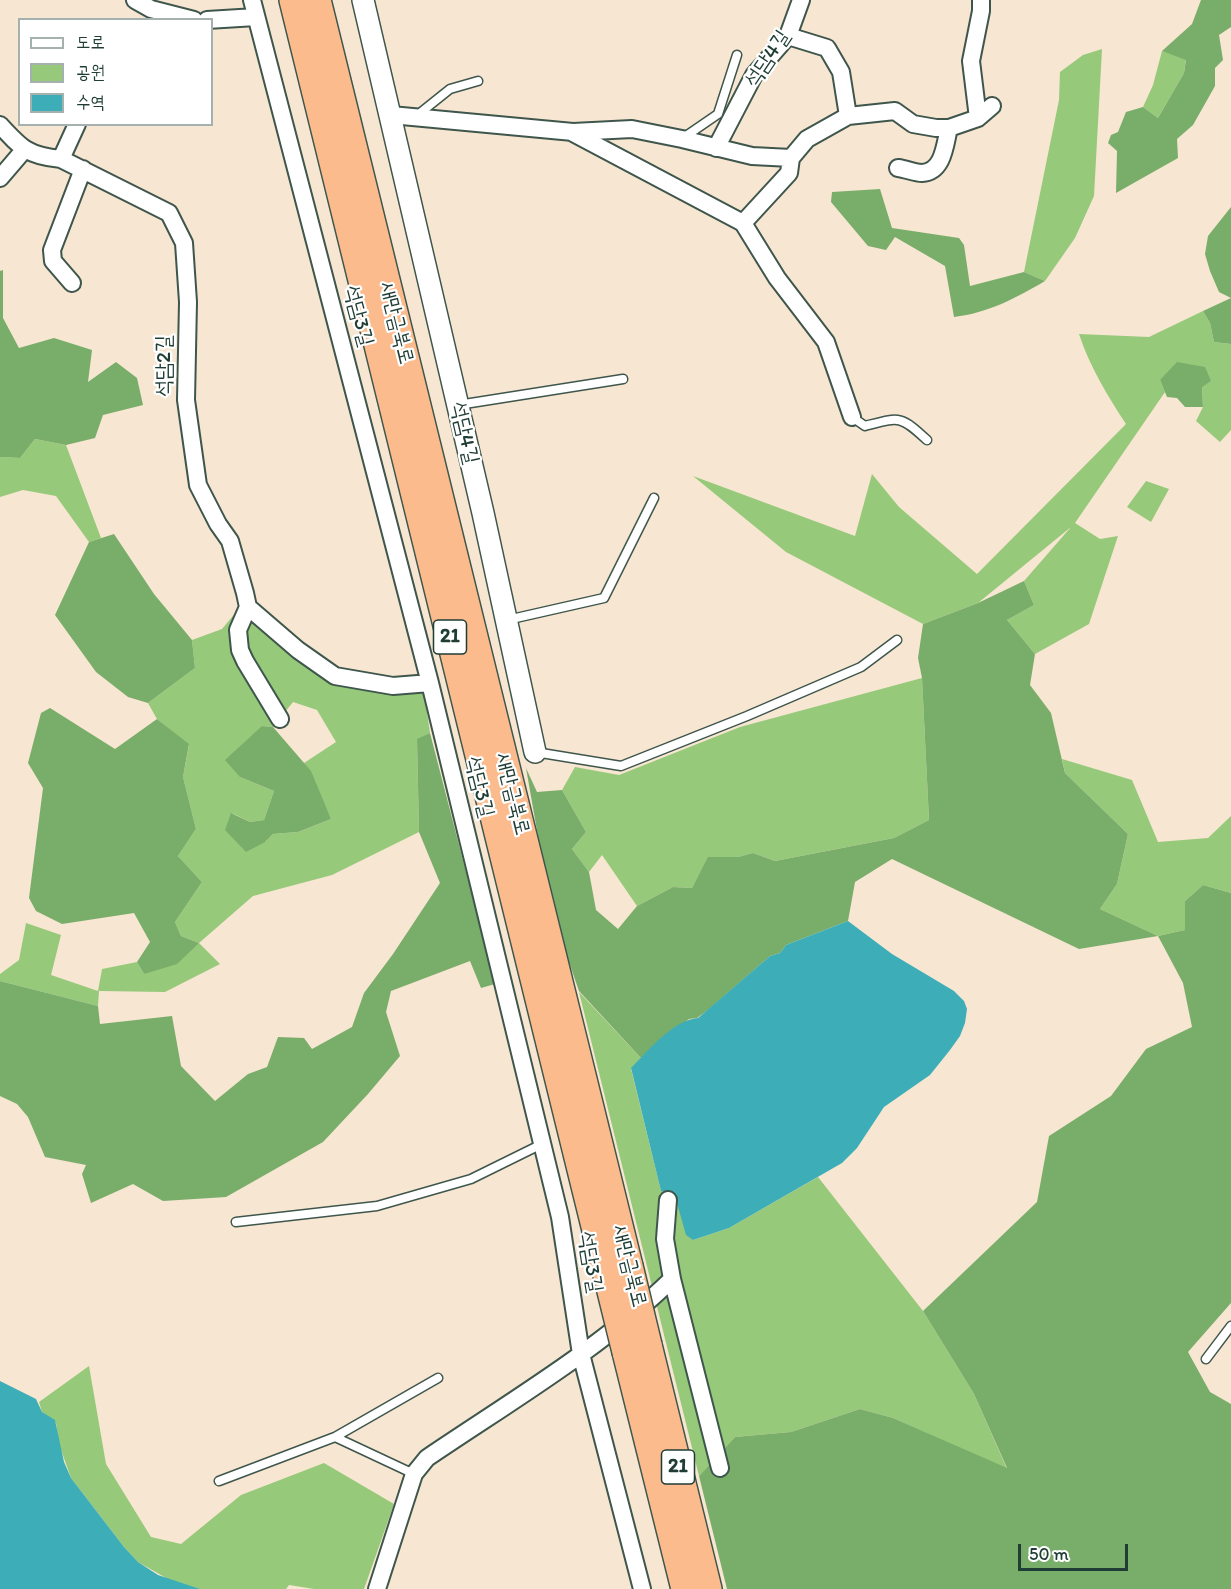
<!DOCTYPE html>
<html>
<head>
<meta charset="utf-8">
<style>
	body { margin:0 }
	#map { position:relative; width:1231px; height:1589px; overflow:hidden; background:#f7e6d1; font-family:Itim,"Poor Story",sans-serif }
	canvas { display:block }
	.legend { position:absolute; left:18px; top:18px; width:195px; height:108px; box-sizing:border-box; background:#fff; border:2px solid #a5b1ae; margin:0; padding:8px 10px; list-style:none; font-size:18px; color:#1f3d34 }
	.legend li { display:flex; align-items:center; gap:12px; height:30px }
	.legend b { width:30px; border:2px solid #a5b1ae }
	.scale { position:absolute; left:1018px; top:1544px; width:110px; height:27px; box-sizing:border-box; border:3px solid #1f3d34; border-top:0; padding-left:8px; font-size:18px; line-height:21px; white-space:nowrap; color:#1f3d34; -webkit-text-stroke:4px #fff; paint-order:stroke }
</style>
</head>
<body>
<div id="map">
<canvas width="1231" height="1589"></canvas>
<ul class="legend">
<li><b style="height:8px;background:#fff"></b>도로</li>
<li><b style="height:16px;background:#97c97a"></b>공원</li>
<li><b style="height:16px;background:#3daeb7"></b>수역</li>
</ul>
<div class="scale">50 m</div>
</div>
<script>
const ctx = document.querySelector('canvas').getContext('2d');
ctx.lineJoin = 'round';
function fillPath(path, color) {
  ctx.fillStyle = color;
  ctx.fill(path, 'evenodd');
}
function trace(path, color, width, dash) {
  ctx.strokeStyle = color;
  ctx.lineWidth = width;
  ctx.lineCap = dash ? 'butt' : 'round';
  ctx.setLineDash(dash || []);
  ctx.stroke(path);
}
function label(font, color, halo, rows, align = 'center') {
  ctx.font = font + ' Itim,"Poor Story",sans-serif';
  ctx.lineWidth = 4.5;
  ctx.setLineDash([]);
  ctx.textBaseline = 'middle';
  ctx.strokeStyle = halo;
  ctx.fillStyle = color;
  for (const [text, x, y, turn = 0] of rows) {
    ctx.save();
    ctx.translate(x, y);
    ctx.rotate((+turn || 0) * Math.PI / 180);
    ctx.textAlign = isNaN(turn) ? turn : align;
    if (halo) ctx.strokeText(text, 0, 0);
    ctx.fillText(text, 0, 0);
    ctx.restore();
  }
}
fillPath(new Path2D(`
	M1102 49 1094 196 1075 238 1045 281 1024 272 1059 100 1060 72 1083 55Z
	M1162 51 1186 59 1184 73 1158 118 1143 107 1153 85Z
	M1203 311 1210 323 1214 342 1231 344V430L1220 442 1196 421 1203 407 1202 386 1211 381 1160 380 1165 392 1075 523 1100 539 1118 536 1089 624 1035 654 1007 620 1034 605 1024 581 1071 527 978 603 923 624 786 552 693 476 855 536 872 474 899 507 977 574 1126 424C1107 395 1090 367 1079 334L1149 337Z
	M35 439 66 445 101 538 89 542 56 496 23 490 0 497V457L20 458Z
	M1146 481 1169 489 1151 522 1127 507Z
	M242 605C261 636 313 679 350 687 373 692 401 691 424 692L430 733 417 740 419 832 332 875 253 896 199 943 220 964 165 992 99 991 98 1006 0 981V974L19 960 26 923 61 935 51 975 98 991 102 969 137 962 144 974 199 943 181 936 175 922 202 882 178 856 196 829 183 777 189 745 157 719 148 703 195 668 192 640 222 629ZM293 702 317 710 336 742 304 763 331 819 298 832 273 834 265 842 232 813 250 822 264 820 274 791 240 777 262 726 273 727Z
	M922 678 929 820 894 838 775 861 753 853 738 857H709L692 888 673 887 637 906 602 855 589 872 572 849 586 832 562 790 575 767 619 775 740 727Z
	M1062 759 1132 780 1158 842 1208 838 1231 816V893L1203 885 1185 901V930L1158 936 1100 909 1117 884 1128 834 1065 773Z
	M579 992 641 1058 631 1069 661 1191 675 1196 693 1240 729 1228 818 1177 923 1311 974 1394 1007 1469 893 1418 860 1409 791 1432 735 1437 699 1476Z
	M89 1366 106 1464 151 1537 181 1544 241 1495 324 1463 394 1504 364 1589H314L289 1585 286 1589H199L168 1579 138 1562 124 1547 71 1478 59 1444 56 1423 42 1412 39 1402Z`), '#97c97a');
fillPath(new Path2D(`
	M1201 0H1231V27L1219 35 1223 60 1215 68V86L1193 125 1177 139 1178 158 1116 193 1117 151 1108 143 1111 135 1118 132 1126 112 1143 107 1158 118 1184 73 1186 60 1162 51 1192 24Z
	M880 189 892 228 959 238 964 245 970 286 1024 272 1045 281C1016 298 988 313 954 317L945 266 895 237 886 250 868 246 831 202 832 192Z
	M1231 207V298L1219 292 1210 271 1205 254 1208 236Z
	M3 270V318L19 348 54 338 92 350 88 382 116 362 137 378 143 405 103 415 95 438 66 445 35 439 20 458 0 457V271Z
	M1231 298V344L1214 342 1210 323 1203 311Z
	M1177 362 1205 367 1211 381 1202 387 1203 407H1185L1177 398 1167 397 1160 380Z
	M114 534 154 594 192 640 195 668 148 703 128 697 96 672 55 615 89 542Z
	M1024 581 1034 605 1007 620 1035 654 1030 685 1051 713 1065 773 1128 834 1117 884 1100 909 1158 936 1185 930V901L1203 885 1231 893V1303L1188 1352 1210 1392 1231 1404V1589H727L699 1476 735 1437 791 1432 860 1409 893 1418 1007 1468 974 1394 923 1311 1037 1202 1049 1136 1111 1096 1146 1049 1192 1027 1183 983 1158 936 1079 949 892 859 855 882 848 921 786 945 780 953 770 956 709 1009 697 1018 689 1019 641 1058 579 991 551 910 526 768 537 792 562 790 586 832 572 849 589 872 596 910 618 929 637 906 673 887 692 888 708 857H738L753 853 775 861 894 838 929 820 922 678 918 658 923 624 978 603Z
	M50 708 115 749 157 719 189 744 183 777 196 829 178 856 202 882 175 922 181 936 199 943 177 964 144 974 137 962 150 942 134 913 62 924 36 911 29 898 43 788 28 763 41 713Z
	M262 726 273 727 311 771 331 819 298 832 273 834 265 842 246 852 225 830 231 813 250 822 264 820 274 791 240 777 225 760Z
	M430 733 495 984 481 988 470 961 391 991 386 1012 400 1056 368 1094 323 1142 226 1197 163 1201 133 1184 91 1203 82 1174 86 1165 45 1157 28 1117 17 1104 0 1096V981L98 1006 100 1024 172 1016 181 1066 215 1101 248 1074 267 1067 278 1037 304 1038 312 1049 352 1027 364 993 393 954 440 883 419 832 417 739Z`), '#79ad6a');
fillPath(new Path2D(`
	M848 921 892 954 954 991 964 1001 967 1009 965 1023 960 1036 950 1050 930 1075 884 1107 857 1148 842 1163 729 1228 693 1240 686 1235 675 1196 661 1191 631 1068C648 1051 673 1020 698 1018L770 956 780 953 786 945Z
	M0 1381 36 1399 42 1412 55 1420 64 1462 71 1478 124 1547 138 1562 158 1575 200 1589H0Z`), '#3daeb7');
const service = new Path2D(`
	M415 117 450 89 478 81
	M683 138 718 114 737 55
	M458 405 623 379
	M852 417 865 426C900 417 900 415 927 440
	M507 620 604 598 654 498
	M535 752 621 766 747 716 861 667 897 640
	M236 1222 377 1206 471 1179 542 1144
	M1206 1359 1231 1326
	M335 1437 438 1378
	M219 1481 335 1437 414 1474`);
const minor = new Path2D(`
	M135 0 151 9 194 20
	M252 0 430 683 560 1217 581 1354 642 1589
	M207 20 256 17
	M788 36 827 48 841 72 848 116
	M391 115 573 132 632 129 682 139 752 156 791 158 807 139 848 116 895 111 913 124 936 128H949L978 118 992 106
	M978 118 971 61 981 11V0
	M0 125C21 148 28 156 61 159L169 213 184 243 188 302 186 400 198 485 218 524 230 541 245 593 248 607 238 630 240 650 245 661 280 719
	M573 133 743 223
	M716 148 754 75 788 36 801 0
	M791 158 789 173 743 223 777 278 826 342 852 417
	M61 159 77 124
	M898 168C906 169 915 173 922 173 944 172 945 143 949 128
	M0 178 24 150
	M72 283 53 261 52 250 83 169
	M248 607 298 650 335 676 393 686 430 683
	M668 1200 665 1239 672 1279
	M377 1589 414 1474 427 1458C511 1401 600 1349 672 1279L720 1468`);
const tertiary = new Path2D(`
	M363 0 483 513 535 752`);
const trunk = new Path2D(`
	M293 0 607 1275
	M317 0 629 1266
	M648 1345 708 1589
	M626 1352 685 1589`);
trace(service, '#3f564c', 11);
trace(minor, '#3f564c', 20);
trace(tertiary, '#3f564c', 24);
trace(trunk, '#3f564c', 30);
trace(service, '#fff', 8);
trace(minor, '#fff', 16);
trace(tertiary, '#fff', 21);
trace(trunk, '#fbbb8d', 27);
const trunkBridge = new Path2D(`
	M629 1266 648 1345
	M607 1275 626 1352`);
trace(trunkBridge, '#3f564c', 30, []);
trace(trunkBridge, '#fbbb8d', 27);
for (const [x, y, w] of [
	[450,637,33],
	[678,1467,33]
]) {
  const box = new Path2D();
  box.roundRect(x - w / 2, y - 17, w, 34, 4.5);
  ctx.fillStyle = '#fff';
  ctx.fill(box);
  trace(box, '#1f3d34', 1.5);
}
label('bold 20px', '#1f3d34', null, [
	["21",450,637],
	["21",678,1467]
]);
label('21px', '#1f3d34', '#fff', [
	["석담4길",768,59,-56],
	["석담3길",358,316,75],
	["새만금북로",396,323,76],
	["석담2길",165,366,-90],
	["석담4길",464,433,77],
	["석담3길",479,787,76],
	["새만금북로",512,794,76],
	["석담3길",590,1262,81],
	["새만금북로",629,1266,76]
]);
</script>
</body>
</html>
